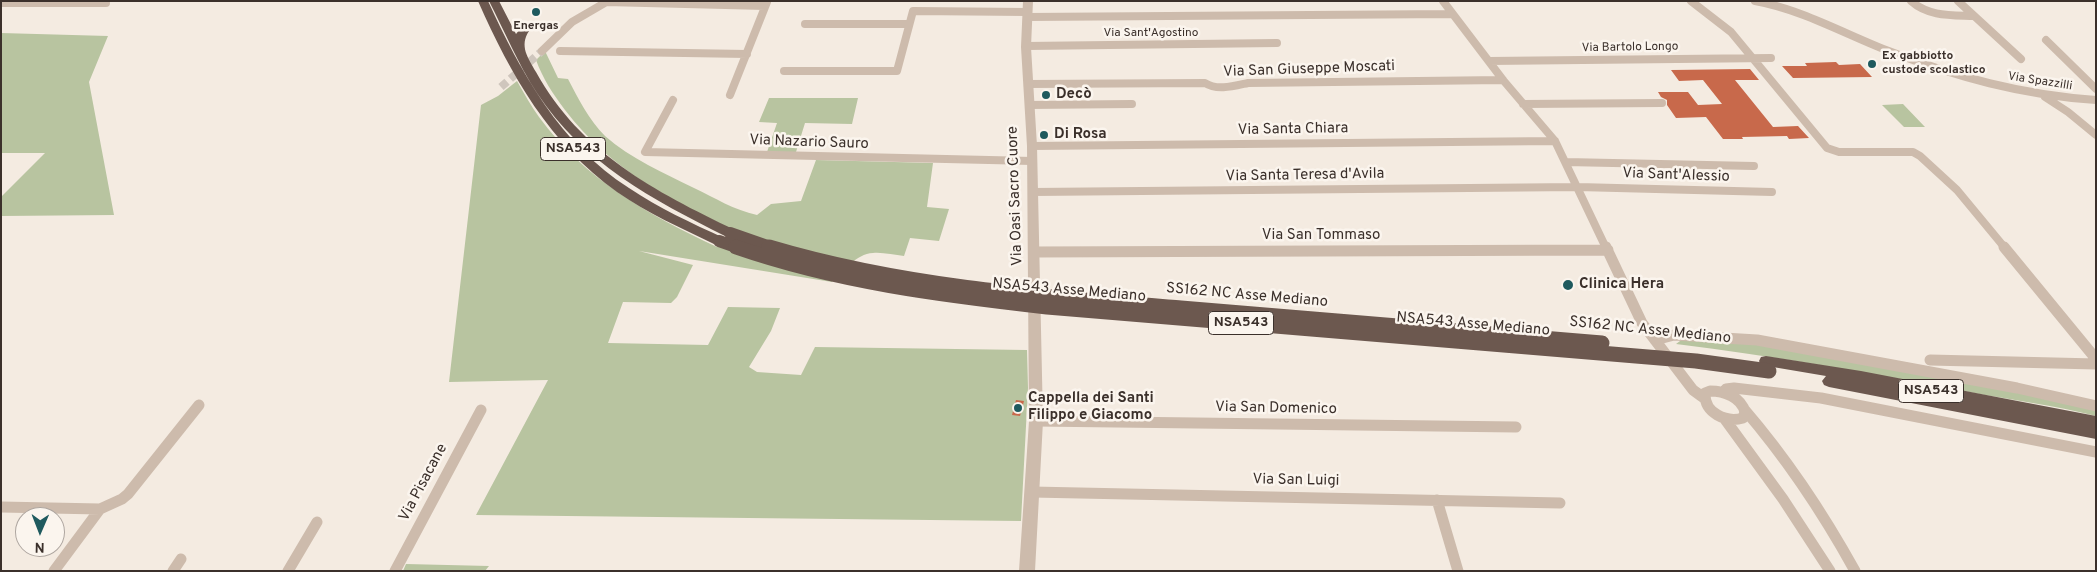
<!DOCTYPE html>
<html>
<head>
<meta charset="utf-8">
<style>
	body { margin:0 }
	#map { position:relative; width:2097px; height:572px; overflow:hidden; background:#f4ebe1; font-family:Overpass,sans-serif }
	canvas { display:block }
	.frame { position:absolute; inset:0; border:2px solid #3b302b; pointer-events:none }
	.north { position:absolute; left:15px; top:507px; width:50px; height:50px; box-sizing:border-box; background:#fbf5ee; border:1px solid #aea6a0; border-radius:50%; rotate:181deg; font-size:14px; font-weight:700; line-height:20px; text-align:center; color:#3b302b }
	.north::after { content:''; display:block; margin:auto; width:18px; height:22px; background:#1f5a5e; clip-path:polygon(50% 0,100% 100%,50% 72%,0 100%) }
</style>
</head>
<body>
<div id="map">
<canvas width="2097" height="572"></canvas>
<div class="frame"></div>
<div class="north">N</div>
</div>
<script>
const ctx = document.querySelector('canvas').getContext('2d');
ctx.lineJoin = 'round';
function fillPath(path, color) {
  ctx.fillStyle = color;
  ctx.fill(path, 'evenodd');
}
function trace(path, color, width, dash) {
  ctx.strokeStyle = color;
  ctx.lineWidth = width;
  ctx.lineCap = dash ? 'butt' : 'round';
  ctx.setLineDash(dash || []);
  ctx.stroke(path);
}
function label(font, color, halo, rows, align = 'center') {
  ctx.font = font + ' Overpass,sans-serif';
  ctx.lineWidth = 5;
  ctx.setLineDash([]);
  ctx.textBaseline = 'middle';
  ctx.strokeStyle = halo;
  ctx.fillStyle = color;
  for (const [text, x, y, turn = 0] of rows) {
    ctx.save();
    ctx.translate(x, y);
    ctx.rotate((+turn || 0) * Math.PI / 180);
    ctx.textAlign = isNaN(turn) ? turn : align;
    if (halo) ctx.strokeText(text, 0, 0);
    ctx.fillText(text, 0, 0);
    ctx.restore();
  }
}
fillPath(new Path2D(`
	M1 33 108 36 89 82 114 215 1 216V197L45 153H1Z
	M545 51 558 78 568 79C578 98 589 120 605 136 631 159 664 173 694 188 715 198 734 210 757 215L771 204 801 201 816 160 933 163 927 207 949 209 939 241 910 238 904 256C894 255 882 252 873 253 856 254 843 271 832 282L639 251 693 265 677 297 671 303 623 302 608 343 708 345 728 307 780 308 771 331 749 367 757 372 801 375 815 347 1027 350 1028 388 1021 521 476 515 548 380 449 382 481 105 498 96 517 81C524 93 531 106 539 117 584 179 649 215 717 247L736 231C669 200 610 169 565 110 553 94 543 79 536 60Z
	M769 98H858L852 124 805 123 796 152H767L777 123 759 122Z
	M1903 104 1925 127H1904L1882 105Z
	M1695 340 1759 344 2096 407V416C2054 405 2011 400 1969 392 1871 373 1774 356 1676 344L1680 341Z
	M406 564 489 566 485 571H403Z`), '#b8c4a0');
fillPath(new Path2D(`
	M1836 62 1839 65 1860 64 1872 77 1793 78 1782 66H1807L1805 63Z
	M1750 69 1759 80H1735L1773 127 1798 126 1809 138 1789 139 1787 136 1742 137 1743 139H1723L1706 117 1676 118 1667 105V100L1661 97 1658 92H1688L1698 105 1722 104 1703 80 1679 81 1671 70Z
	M1016 400 1024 401 1020 416 1012 415Z`), '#c8694b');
trace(new Path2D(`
	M501 87 542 51`), '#cfc6bd', 8, [8, 4.5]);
trace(new Path2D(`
	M1443 1 1503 80 1555 141 1606 248
	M1691 1 1731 32 1827 148 1839 152H1913L1920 156 1957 190 2005 248
	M1755 1C1800 9 1843 33 1886 50 1956 77 2022 95 2096 100
	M1911 1C1929 17 1952 15 1974 16
	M1958 1 2021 59
	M606 2 765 6
	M1 3H106
	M1027 17 1452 14
	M805 24H909
	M2046 40 2096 89
	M1026 46 1277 43
	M542 51 572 22 608 1
	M560 51 747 54
	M1489 61 1771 58
	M784 71H897L913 11 1027 12
	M1028 84 1205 83C1217 91 1234 86 1248 83L1503 80
	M730 95 767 2
	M2045 97 2068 112 2096 135
	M673 100 645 152 1032 161
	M1523 104 1662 103
	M1029 105 1132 104
	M1032 146 1555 141
	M1566 162 1754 166
	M1033 192 1578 187 1772 192`), '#cdbbac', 8);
trace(new Path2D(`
	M1606 247 1642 323 1693 390 1704 398
	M2004 247 2096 359
	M1034 252 1608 250
	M1655 340 1674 335 1757 340 2017 388 2096 406
	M1930 360 2096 364
	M1710 391C1724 391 1741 397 1745 412L1743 418C1726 423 1704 413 1705 393Z
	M1724 392 1726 389 1734 388 1821 398 2096 452
	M1744 409C1787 459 1823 513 1855 571
	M1724 418 1783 499 1830 571
	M1036 421 1516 427
	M1032 492 1560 503
	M1437 500 1458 571
	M1 507 100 509 54 571
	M100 509 122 499 128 494 199 405
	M173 571 181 559
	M288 571 317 522
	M395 571 481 410`), '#cdbbac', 11);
fillPath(new Path2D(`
	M1023 1H1033L1031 47 1037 146 1043 421 1035 571H1019L1029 421 1027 146 1021 47Z`), '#cdbbac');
fillPath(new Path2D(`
	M478 1H488C521 73 560 144 629 188 659 208 691 223 724 238L726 241 724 244H714C681 228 647 213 617 192 550 144 511 76 478 1Z
	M489 1H499L516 34 520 29H528L529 31C519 46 528 58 536 72 581 153 654 191 735 230L737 233 735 236H725C653 200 582 162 537 93 518 64 505 32 489 1Z
	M1766 356 1861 371 2096 416V439L1829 387 1824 385 1822 381 1826 376 1761 365 1759 361 1761 357Z`), '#6c584f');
trace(new Path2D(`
	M730 233 773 248
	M719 241 739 248`), '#6c584f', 12);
trace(new Path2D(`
	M736 247C837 282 941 295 1047 307L1696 361 1769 371
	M769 247C903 287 1042 297 1181 308 1321 320 1462 331 1602 343`), '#6c584f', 15);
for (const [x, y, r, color] of [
	[536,12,5,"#1f5a5e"],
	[1872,64,5,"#1f5a5e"],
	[1046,95,5,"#1f5a5e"],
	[1044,135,5,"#1f5a5e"],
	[1568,285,6,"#1f5a5e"],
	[1018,408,5,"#1f5a5e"]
]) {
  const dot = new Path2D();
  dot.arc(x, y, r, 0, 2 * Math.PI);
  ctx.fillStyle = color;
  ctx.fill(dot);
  trace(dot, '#fbf5ee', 2);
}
label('bold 12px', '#3b302b', '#fbf5ee', [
	["Energas",536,27],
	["Ex gabbiotto",1882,57,"left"],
	["custode scolastico",1882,71,"left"]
]);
label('12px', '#3b302b', '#fbf5ee', [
	["Via Sant'Agostino",1151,34],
	["Via Bartolo Longo",1630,48,-1],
	["Via Spazzilli",2040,82,9]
]);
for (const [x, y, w] of [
	[573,149,65],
	[1241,323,65],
	[1931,391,65]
]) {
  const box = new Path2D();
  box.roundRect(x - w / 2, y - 11.5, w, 23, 4);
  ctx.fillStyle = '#fbf5ee';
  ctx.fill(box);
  trace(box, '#3b302b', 1);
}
label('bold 14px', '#3b302b', null, [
	["NSA543",573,149],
	["NSA543",1241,323],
	["NSA543",1931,391]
]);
label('15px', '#3b302b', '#fbf5ee', [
	["Via San Giuseppe Moscati",1309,70,-2],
	["Via Santa Chiara",1293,130,-1],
	["Via Nazario Sauro",809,143,2],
	["Via Santa Teresa d'Avila",1305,176,-1],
	["Via Sant'Alessio",1676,176,2],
	["Via Oasi Sacro Cuore",1016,196,-92],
	["Via San Tommaso",1321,236],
	["NSA543 Asse Mediano",1069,291,5],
	["SS162 NC Asse Mediano",1247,296,5],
	["NSA543 Asse Mediano",1473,325,5],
	["SS162 NC Asse Mediano",1650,331,6],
	["Via San Domenico",1276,409,1],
	["Via San Luigi",1296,481,1],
	["Via Pisacane",424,483,-62]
]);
label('bold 15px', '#3b302b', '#fbf5ee', [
	["Decò",1056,95],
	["Di Rosa",1054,135],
	["Clinica Hera",1579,285],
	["Cappella dei Santi",1028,399],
	["Filippo e Giacomo",1028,416]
], 'left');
</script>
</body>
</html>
